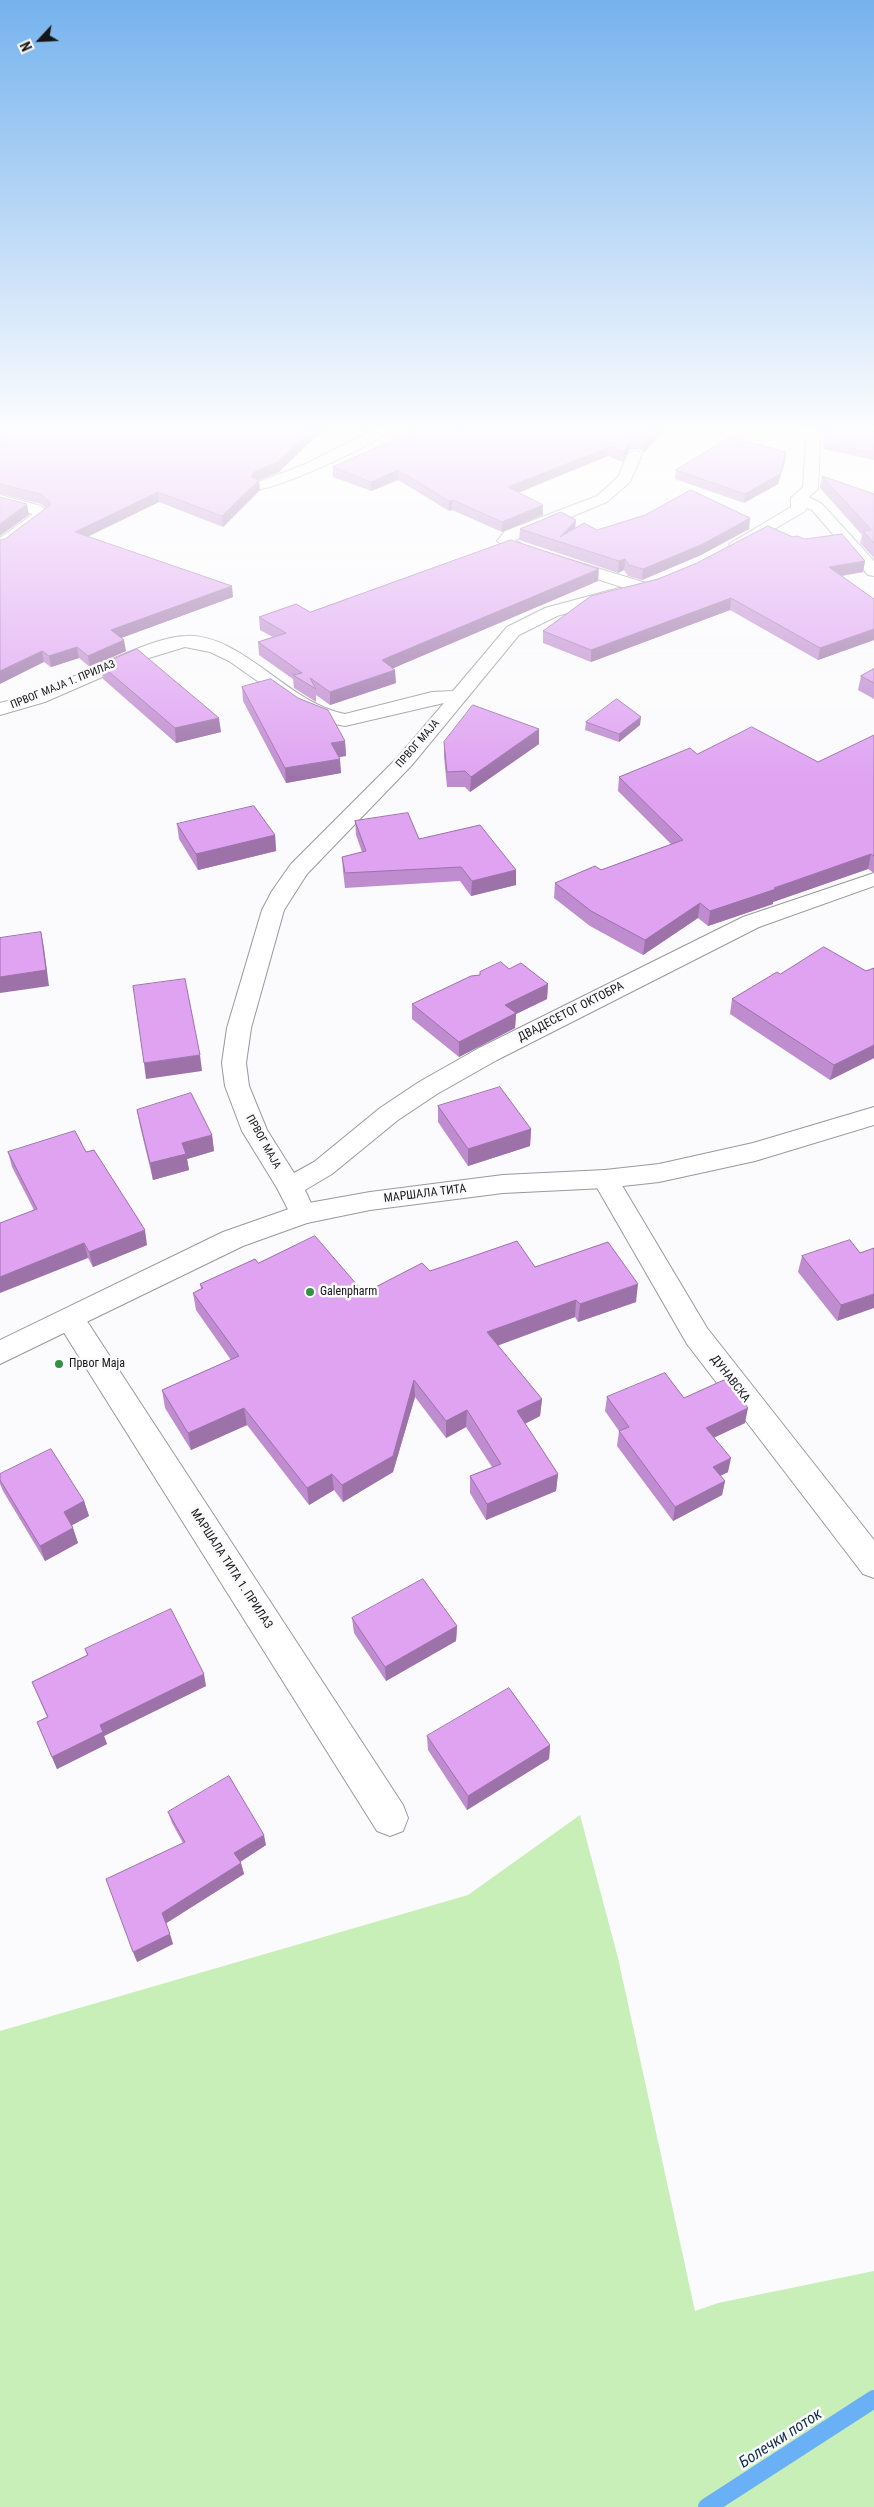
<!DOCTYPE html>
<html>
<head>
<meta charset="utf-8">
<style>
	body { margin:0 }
	#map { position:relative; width:874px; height:2507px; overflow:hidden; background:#fbfbfd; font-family:"Roboto Condensed",sans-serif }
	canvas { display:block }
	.north { position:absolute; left:15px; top:15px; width:50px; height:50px; -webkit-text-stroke:4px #fbfbfd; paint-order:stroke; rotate:245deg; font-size:14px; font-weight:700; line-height:20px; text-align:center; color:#161617 }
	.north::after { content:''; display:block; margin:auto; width:18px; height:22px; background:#161617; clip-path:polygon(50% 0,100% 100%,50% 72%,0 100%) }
</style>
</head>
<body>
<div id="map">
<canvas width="874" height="2507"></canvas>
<div class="north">N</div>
</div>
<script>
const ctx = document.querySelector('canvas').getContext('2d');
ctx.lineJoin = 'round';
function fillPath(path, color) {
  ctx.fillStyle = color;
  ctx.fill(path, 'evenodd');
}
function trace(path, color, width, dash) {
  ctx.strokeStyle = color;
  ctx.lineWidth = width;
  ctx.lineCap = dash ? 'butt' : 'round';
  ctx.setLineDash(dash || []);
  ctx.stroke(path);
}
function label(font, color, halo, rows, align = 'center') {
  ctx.font = font + ' "Roboto Condensed",sans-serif';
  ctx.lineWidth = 5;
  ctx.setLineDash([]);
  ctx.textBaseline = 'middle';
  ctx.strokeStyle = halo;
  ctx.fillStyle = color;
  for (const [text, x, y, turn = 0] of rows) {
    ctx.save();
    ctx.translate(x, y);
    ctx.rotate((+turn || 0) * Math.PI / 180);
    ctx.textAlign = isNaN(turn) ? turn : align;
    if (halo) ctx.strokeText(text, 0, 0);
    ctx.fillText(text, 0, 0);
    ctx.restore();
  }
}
fillPath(new Path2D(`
	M580 1815 618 1958 695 2311 718 2303 874 2271V2507H0V2031L468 1895Z`), '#c7efb7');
trace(new Path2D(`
	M707 2507 874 2399`), '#69b0f6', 18);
const street = new Path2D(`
	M374 429H391C382 442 270 493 256 489L253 486 256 483 308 463Z
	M804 429H818L820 442 818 489 809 497 822 504 874 561V576L868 575 812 510 807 508 804 512 743 547H731L729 544 791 507V498L803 487 806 442Z
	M635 450 642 454 630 482 607 502 515 540 525 546 646 583 648 587 646 591H634L513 552 497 541 505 531 597 496 618 477 628 454Z
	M0 495 41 506 51 514 6 548 0 550V538L33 514 0 505Z
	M619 588 625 589 627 593 625 597 557 616 519 635 412 765 307 874 284 910 251 1028 246 1063 249 1086 267 1130 294 1173 314 1162 380 1108 419 1082 479 1048 743 917 874 873V886L759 927 497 1060 437 1094 398 1120 332 1174 305 1190 316 1214 312 1221 303 1224 294 1221 277 1188 242 1131 225 1086 222 1063 227 1028 262 910 272 891 291 864 398 757 444 703 345 726 325 722 300 711 229 661 210 652 185 647 139 661 45 702 0 715V703C41 693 78 674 117 657 139 648 163 637 186 636 199 635 216 640 227 646 268 666 300 705 345 714L432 692 453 691 507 627 545 608Z
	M605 1170 614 1172 707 1328 874 1540V1578L863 1574 687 1344 592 1179 596 1172Z
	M71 1309 81 1312 403 1805 408 1818 403 1831 390 1836 377 1831 61 1328 57 1320 61 1312Z`);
const secondary = new Path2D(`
	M874 1107V1125L755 1161 659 1182 605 1188 503 1193 370 1210 307 1223 243 1246 0 1364V1340L223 1232 303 1204 370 1192 503 1175 605 1170 659 1164 753 1143Z`);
trace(street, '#99999b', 2);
trace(secondary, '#99999b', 2);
fillPath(street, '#fff');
fillPath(secondary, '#fff');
fillPath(new Path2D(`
	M0 429 279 472 259 480 260 490 223 527 159 502 88 536 233 597 121 638 126 651 90 667 79 658 51 667 44 662 5 539 46 508 41 504 0 494Z
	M458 429H665L644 453 640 449H630L623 462 608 456 518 493 543 515 502 532 452 510 449 511 398 480 371 491 333 477V467Z
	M825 429H874V460L823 449Z
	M786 452 785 461 778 484 744 503 675 479 676 470Z
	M822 476 874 494V558L860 543 862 535 820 488Z
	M750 518 749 529 701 555 642 580 628 576 624 570 618 573 519 540 520 529 575 528 597 530Z
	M793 537 805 539 865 561 863 572 842 576 874 599V640L818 660 730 610 591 662 543 643V631L658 579Z
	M598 581 393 668 396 683 330 705 316 695V702L294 688 293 679 259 655 258 642 273 637 260 630 259 617 310 612Z
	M101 665 221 732 176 743 103 679Z
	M874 669V699L858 690 861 676Z
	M242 687 345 741 346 756 339 757 341 773 286 783 243 701Z
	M586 722 640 725 619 742 585 730Z
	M874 735V873L868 869 773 902V904L708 926 698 918 643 955 590 926 554 898 555 883 601 870 671 844 618 791 619 777 697 754 818 762Z
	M444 742 539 744 470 792 465 787H447L444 757Z
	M355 821 419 839 516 870V885L471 896 460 881 345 888 343 871 342 857 362 852 356 835Z
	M177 824 275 835 276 851 198 870 179 839Z
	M874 968V1058L830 1080 730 1014 732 999 780 974 866 971Z
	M509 969 548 984 547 999 516 1014 515 1028 459 1057 412 1019V1004L480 975Z
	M438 1106 531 1129 530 1146 468 1166 438 1122Z
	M137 1110 212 1135 214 1151 187 1159 189 1170 153 1180 140 1126Z
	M8 1152H86L147 1245 93 1267 88 1258 34 1210 12 1167Z
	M860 1253 837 1321 798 1272 802 1256Z
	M258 1263 364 1293 430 1271 535 1267 636 1302 578 1322 575 1317 497 1345 542 1399 540 1416 525 1424 558 1474 556 1491 486 1520 470 1493V1476L492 1467 466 1427 446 1438 415 1397 393 1472 343 1502 334 1490 309 1505 247 1425 191 1450 165 1408 162 1390 231 1360 196 1310 193 1293 201 1289 200 1284Z
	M607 1397 684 1398 745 1423 714 1437 728 1472 720 1476 725 1481 722 1495 673 1521 617 1446 619 1431 605 1411Z
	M0 1474 84 1501 89 1516 72 1525 78 1543 45 1561 3 1491 0 1484Z
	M352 1618 457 1626 456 1641 386 1681 354 1633Z
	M85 1649 206 1686 104 1736 107 1744 57 1769 37 1722 47 1717 32 1682 87 1655Z
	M427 1736 550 1745 549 1759 467 1810 428 1750Z
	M168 1812 266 1845 240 1862 241 1863 244 1874 166 1923 173 1944 137 1962 183 1843 172 1823Z`), '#c08cd0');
fillPath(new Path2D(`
	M313 429H324L279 472 255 482 251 477 254 472Z
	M658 429H665L644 453V443Z
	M631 440 630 449 623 462 624 452Z
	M609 447 608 456 507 497 508 487Z
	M786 452 785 461 778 484 744 503 745 494Z
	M398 470V480L371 491V482Z
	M259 480 260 490 223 527 222 516Z
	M158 492 159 502 77 542 75 532Z
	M453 500 452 510 449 511V501Z
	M27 504 29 515 0 536V524Z
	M543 505V515L502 532V522Z
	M750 518 749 529 701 555 642 580 643 569Z
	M576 520 575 530 560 537Z
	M625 559 624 570 618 573 619 561Z
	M865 561 863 572 827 578 829 567Z
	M599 569 598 581 382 673V660Z
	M232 586 233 597 113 641 111 630Z
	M731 598 730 610 591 662V650Z
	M874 629V640L818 660 820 648Z
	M124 640 126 651 90 667 88 656Z
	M77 647 79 658 51 667 49 656Z
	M42 651 44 662 0 684V671Z
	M395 670 396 683 330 705V692Z
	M641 717 640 725 619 742V734Z
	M219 718 221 732 176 743 175 728Z
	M539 729V744L470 792 471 777Z
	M345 741 346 756 332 758 331 743Z
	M340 759 341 773 286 783 285 768Z
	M275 835 276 851 198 870 196 854Z
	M871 854 868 869 773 902V904L708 926 710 911Z
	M516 870V885L471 896 472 881Z
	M700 903 698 918 643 955 645 940Z
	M41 932 44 948 49 986 0 993V977Z
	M548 984 547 999 516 1014 515 1028 459 1057V1042L505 1005Z
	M874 1045V1058L830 1080 834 1065Z
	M200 1055 202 1071 146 1079 144 1063Z
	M531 1129 530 1146 468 1166V1149Z
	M212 1135 214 1151 187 1159 189 1170 153 1180 150 1163 182 1143Z
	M145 1230 147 1245 93 1267 89 1252Z
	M84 1243 88 1258 0 1293V1277Z
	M638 1284 636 1302 578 1322 580 1304Z
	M874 1294V1308L837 1321 841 1305Z
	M576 1300 575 1317 486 1350 487 1332Z
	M414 1380 415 1397 393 1472 343 1502 342 1485Z
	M542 1399 540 1416 516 1428 517 1411Z
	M244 1408 247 1425 191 1450 188 1433Z
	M748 1408 745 1423 703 1443 706 1428Z
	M467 1410 466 1427 446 1438V1421Z
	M731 1458 728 1472 710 1481 713 1467Z
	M332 1474 334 1490 309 1505 307 1488Z
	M558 1474 556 1491 486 1520 487 1504Z
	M725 1481 722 1495 673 1521 675 1507Z
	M84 1501 89 1516 69 1527 64 1512Z
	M73 1528 78 1543 45 1561 40 1546Z
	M457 1626 456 1641 386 1681 385 1667Z
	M204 1674 206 1686 104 1736 107 1744 57 1769 52 1757 100 1725Z
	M550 1745 549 1759 467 1810 468 1796Z
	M264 1835 266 1845 237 1864 234 1853Z
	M241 1863 244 1874 165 1924 162 1913Z
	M170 1934 173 1944 137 1962 133 1952Z`), '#9c72a9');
const building = new Path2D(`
	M0 429H313L278 462 254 472 251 477 259 480 222 516 158 492 75 532 232 586 111 630 124 640 88 656 77 647 49 656 42 651 0 671V540L5 539 50 505V502L40 494 0 484Z
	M418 429H451L456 430 458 429H658L644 443 641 440H631L624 452 609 447 508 487 543 505 502 522 453 500 449 501 398 470 371 482 333 467Z
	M826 429H874V453L824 442Z
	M731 437 786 452 780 474 745 494 676 470Z
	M822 476 874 494V543L863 531 871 530Z
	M691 490 750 518 703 544 643 569 629 565 625 559 619 561 520 529 561 512 576 520 560 537 584 523 597 530 645 515Z
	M0 497 27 504 0 524Z
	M768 526 793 537 797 536 805 539 842 534 865 561 829 567 874 599V629L820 648 731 598 591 650 543 631 591 596 658 579 697 563Z
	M511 540 599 569 382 660 395 670 330 692 310 678 316 689 293 675 302 673 258 642 286 633 259 617 296 604 310 612Z
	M137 649 219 718 175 728 101 665Z
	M874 669V683L861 676Z
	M271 679 298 698 328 710 345 741 331 743 340 759 285 768 242 687Z
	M617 699 641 717 619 734 586 722Z
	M473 705 539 729 471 777 465 771 447 772 444 742Z
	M752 727 818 762 874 735V856L871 854 774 888 776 889 710 911 700 903 645 940 591 911 555 883 595 866 601 870 683 840 619 777 690 748 697 754Z
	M254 806 275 835 196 854 177 824Z
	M408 813 419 839 480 825 516 870 472 881 461 867 345 873 342 857 366 851 355 821Z
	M41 932 46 970 0 977V938Z
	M824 947 866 971 874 968V1045L834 1065 732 999 777 972 780 974Z
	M501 962 509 969 521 963 548 984 505 1005 516 1013 459 1042 412 1004 471 976 480 975V972Z
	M185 979 200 1055 144 1063 133 986Z
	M500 1087 531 1129 468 1149 438 1106Z
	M191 1093 212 1135 182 1143 186 1154 150 1163 137 1110Z
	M75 1131 86 1152 94 1150 145 1230 89 1252 84 1243 0 1277V1223L37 1209 8 1152Z
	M315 1236 364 1293 422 1263 430 1271 517 1241 535 1267 608 1242 638 1284 580 1304 576 1300 487 1332 542 1399 517 1411 558 1474 487 1504 470 1476 501 1464 467 1410 446 1421 414 1380 393 1456 342 1485 332 1474 307 1488 244 1408 188 1433 162 1390 239 1356 193 1293 203 1288 200 1284 255 1259 258 1263Z
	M850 1240 860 1253 874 1248V1294L841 1305 802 1256Z
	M665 1373 684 1398 726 1379 748 1408 706 1428 731 1458 713 1467 725 1481 675 1507 619 1431 629 1427 607 1397Z
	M51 1449 84 1501 64 1512 73 1528 40 1546 0 1480V1474Z
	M423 1579 457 1626 385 1667 352 1618Z
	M171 1609 204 1674 100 1725 103 1732 52 1757 37 1722 48 1717 32 1682 88 1655 85 1649Z
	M509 1688 550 1745 468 1796 427 1736Z
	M229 1776 264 1835 234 1853 241 1863 162 1913 170 1934 133 1952 106 1879 185 1842 168 1812Z`);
fillPath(building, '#dfa3f2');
trace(building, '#9c72a9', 1);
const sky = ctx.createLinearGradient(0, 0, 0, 780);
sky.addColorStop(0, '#75b2ee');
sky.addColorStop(0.55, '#fdfdfe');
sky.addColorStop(1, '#fdfdfe00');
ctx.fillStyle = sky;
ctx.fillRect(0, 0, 874, 780);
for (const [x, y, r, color] of [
	[310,1292,5,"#329145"],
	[59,1364,5,"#329145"]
]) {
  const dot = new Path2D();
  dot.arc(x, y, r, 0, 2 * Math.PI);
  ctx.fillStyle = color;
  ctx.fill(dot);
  trace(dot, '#fbfbfd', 2);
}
label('11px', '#161617', '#fbfbfd', [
	["ПРВОГ МАЈА 1. ПРИЛАЗ",63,685,-22],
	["ПРВОГ МАЈА",418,744,-49],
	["ПРВОГ МАЈА",263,1142,61]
]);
label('12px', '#161617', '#fbfbfd', [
	["ДВАДЕСЕТОГ ОКТОБРА",571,1012,-27],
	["МАРШАЛА ТИТА",425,1194,-7],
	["ДУНАВСКА",730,1379,52],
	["МАРШАЛА ТИТА 1. ПРИЛАЗ",231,1569,57]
]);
label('12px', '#161617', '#fbfbfd', [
	["Galenpharm",320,1292],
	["Првог Маја",69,1364]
], 'left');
label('italic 16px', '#12304c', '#fbfbfd', [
	["Болечки поток",781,2439,-33]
]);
</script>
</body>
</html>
